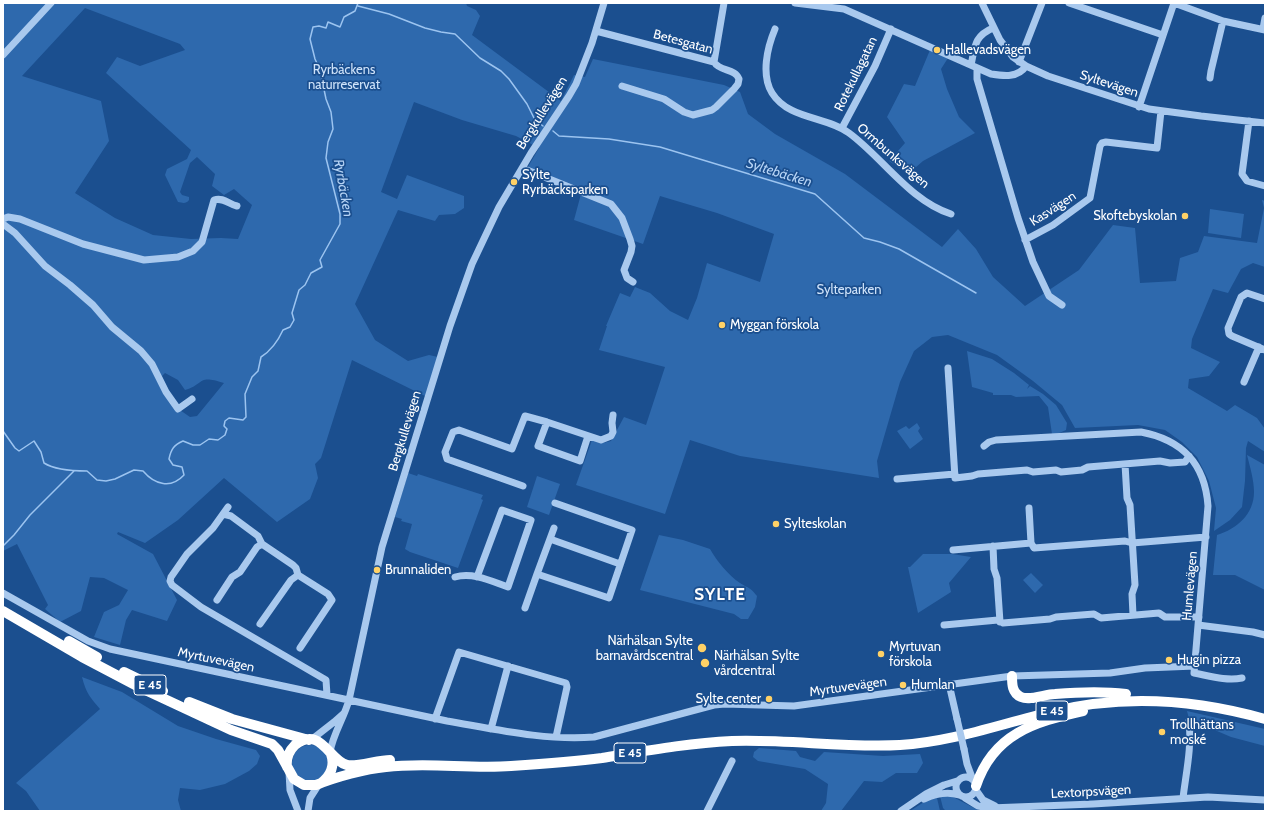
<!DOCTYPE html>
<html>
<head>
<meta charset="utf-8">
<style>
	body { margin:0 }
	#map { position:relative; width:1268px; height:814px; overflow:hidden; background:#1b4f8f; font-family:Cabin,sans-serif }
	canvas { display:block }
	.frame { position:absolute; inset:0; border:4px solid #fff; pointer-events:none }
</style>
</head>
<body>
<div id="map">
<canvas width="1268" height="814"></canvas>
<div class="frame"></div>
</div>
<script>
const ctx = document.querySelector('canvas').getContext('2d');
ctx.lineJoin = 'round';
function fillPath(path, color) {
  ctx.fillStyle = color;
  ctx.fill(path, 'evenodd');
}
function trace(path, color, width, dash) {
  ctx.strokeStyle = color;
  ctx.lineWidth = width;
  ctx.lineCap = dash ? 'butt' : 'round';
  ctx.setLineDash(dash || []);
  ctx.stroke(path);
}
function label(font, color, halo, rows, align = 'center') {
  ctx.font = font + ' Cabin,sans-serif';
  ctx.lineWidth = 3.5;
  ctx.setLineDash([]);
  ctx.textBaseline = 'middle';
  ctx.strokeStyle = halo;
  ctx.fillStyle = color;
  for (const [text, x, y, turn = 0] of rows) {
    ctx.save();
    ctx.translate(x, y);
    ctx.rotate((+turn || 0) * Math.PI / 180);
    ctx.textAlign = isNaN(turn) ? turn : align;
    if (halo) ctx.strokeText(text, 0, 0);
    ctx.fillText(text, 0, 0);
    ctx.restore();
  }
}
fillPath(new Path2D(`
	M3 3H466L467 6 476 10 480 16 472 35 561 101 574 75 585 77 593 59 724 85 740 92 748 114 775 134 845 174 942 247 958 229 976 249 993 277 1025 306 1079 270 1113 225 1135 228 1140 283 1176 281 1180 258 1198 252 1204 236 1257 243 1264 208 1262 200 1265 201V267L1253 263 1241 269 1228 293 1213 289 1192 339 1191 348 1220 362 1209 376 1189 379 1188 388 1227 411 1235 405 1257 418 1265 429V452L1248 441 1246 448 1245 481 1242 507 1230 520 1214 531 1216 508 1209 481 1197 457 1182 442 1165 430 1138 425 1075 428 1062 405 1033 381 997 355 948 335 932 337 914 351 900 382 877 461 879 478 740 456 690 440 665 514 643 507 576 485 592 440 603 443 611 441 624 417 646 425 665 367 599 350 607 326H606L620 293 630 297 635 287 650 293 670 311 688 320 697 298 707 263 760 282 774 234 717 213 660 196 643 244 574 220 581 194 525 172 539 148 516 136 462 120 414 102 381 192 397 199 407 175 464 196V208L455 214 439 215 435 221 398 210 355 304 375 340 408 361 429 355 438 357 427 397 352 360 321 458 315 464 318 478 310 499 277 522 224 478 178 520 145 543 118 532 117 534 153 554 177 600 167 621 132 610 126 620 120 645 94 637 104 612 119 605 128 590 104 578 90 577 81 611 60 622 45 609 48 605 17 544 3 551ZM85 8 180 44 185 50 140 66 117 57 106 73 191 150 187 159 167 169 165 175 178 202C183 203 186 204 189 200V197L182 195 180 192 190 163 197 157 215 174 212 186 224 195 234 189 252 205 238 239 221 238 191 239 153 235 115 218 75 193 109 141 101 101 22 76ZM165 373 178 380 185 390C205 384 197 374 224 383L197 416 190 417 177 408 162 376Z
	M930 50 948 58 941 69 947 89 959 117 975 133 923 161 908 174 889 161 905 143 887 117 904 84 915 86Z
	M1210 209 1244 214 1241 238 1208 233Z
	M967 351 992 359 1014 373 1029 385 1027 389 1030 386 1043 394 1056 405 1067 423 1066 430 1057 434H1052L1048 407 1039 396 1016 397 1011 395H993V393L972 387Z
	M917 423 920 428 918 431 923 439 910 449 897 431 906 426 909 429Z
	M1247 455 1265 465V590L1235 575H1213L1217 535C1237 529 1254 514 1254 492 1254 480 1250 467 1247 455Z
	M408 473 417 476 418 474 483 495 481 499 483 500 458 568 410 552 405 549 412 524 401 521 402 519 395 517Z
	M537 476 560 484 549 515 527 507Z
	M659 535 683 540 710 549C716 560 729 576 740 583 749 589 749 586 757 596L755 607 748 619H741L734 614 640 590Z
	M923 554H952L971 557 949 583 951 592 918 613 908 567H910Z
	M1031 573 1043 585 1035 593 1023 580Z
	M82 677 122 692 178 726 216 739 256 750 260 756 257 764 249 771 225 784 200 790 180 788 178 800 181 811H40L26 791 16 783 100 709C90 697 86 693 82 677Z
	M1187 711 1265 729V746L1231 737 1189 719Z
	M292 763a18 18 0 1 1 36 0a18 18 0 1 1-36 0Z
	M759 748 796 751 800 757 815 761 824 752 883 756 920 754 923 763 917 773H896L882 782 864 781 841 811H821L826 803 828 784 805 769 758 761 753 757 754 752Z
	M940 796 953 797 978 810 946 811 943 808Z
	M937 798 940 811H910L924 802Z`), '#2e69ad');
trace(new Path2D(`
	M358 6 389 14 425 28 441 32 455 34 480 58 501 71 509 79 527 104 535 120 543 126
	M553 131 559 136 609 139 660 147 815 194 864 238 880 242 899 249 976 293
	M3 431 15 448 19 451 34 441 41 452 44 463C55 470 74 471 87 471L97 480 106 481 115 479 134 470 143 471C155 485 171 489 184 475L182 467 173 465 169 459C171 449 174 445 183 441L193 445H200L209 439 218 440 225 435 227 429 224 426 225 421 229 418 243 420 246 417 245 394 252 377 258 371 261 357C272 350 278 341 283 330L290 327 294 320 292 313 299 290 305 285 311 273 322 267 320 260 340 224V214L326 158 328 142 333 129 331 112 326 99 320 70 315 59 310 39 313 27 319 26 326 28 328 22 340 27 344 17 355 11 358 3
	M3 546 14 535 30 515 74 471`), '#9cc4f0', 1.5);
trace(new Path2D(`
	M795 3 844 9 991 74C1004 76 1018 78 1026 66
	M982 3 1000 40 1013 57 1026 66 1048 76 1149 109 1201 116 1265 123
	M1069 3 1163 35
	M1174 3 1223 21 1265 30
	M775 29C767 48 761 75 772 93 789 120 826 116 849 133 882 157 910 201 951 214
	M1263 29 1265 18
	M596 31 714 62C720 72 735 68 739 79L738 84 734 89 716 107 712 110 693 115 684 112 664 99 622 86
	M3 55 51 3
	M714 62 724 3
	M1019 62 1042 3
	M971 65C975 47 974 36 993 28
	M977 68V79L1018 218 1033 262 1049 296 1062 305
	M1210 78 1211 71 1223 21
	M1139 107 1174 3
	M1249 121 1242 174 1247 181 1265 186
	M842 128 875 66 891 29
	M522 168 611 204 622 218 630 239 632 246 631 252 624 270 627 278 633 282
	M3 219 8 217 20 219 83 244 144 260 178 257 193 251 202 242 214 200C223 197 229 204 237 206
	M3 224 15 233 45 266 70 285 93 305 112 327 141 351 152 364 166 392 178 409 192 399
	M1025 240 1053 225 1090 198 1100 146 1102 143 1106 142 1157 148 1161 111
	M1265 299 1247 293 1241 297 1228 328 1229 334 1232 336 1265 350
	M948 368 955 478 972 476 978 474 1027 470 1033 472 1056 470 1061 472 1082 470 1088 467 1160 461 1170 463 1185 462 1189 456
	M1244 382 1259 347
	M547 422 538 446 580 461 588 436
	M984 446 989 442 996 440 1141 432C1183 440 1205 464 1208 506L1194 673C1210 676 1226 681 1242 678
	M1125 464 1127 498 1130 505 1135 585 1132 594 1133 615
	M897 479 955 474
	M523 486 447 459 445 452 453 432 459 430 512 449 525 416 547 422 601 440 611 436 613 432 612 423 613 415
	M228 507 213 528 187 554 171 577 170 581 172 585 201 607 326 680 327 695
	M1029 508 1031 543
	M550 539 620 564
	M993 546 994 569 997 578 1000 622
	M953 550 1031 543 1034 548 1125 541 1132 543 1206 537
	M537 574 554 528
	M298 575 328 594 332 600 300 648
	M455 577C473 572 491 581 508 587L531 520 502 510 477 577
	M3 593 88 641 110 649 447 721C494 729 546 741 594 737L714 705 725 704 794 706 1012 676 1110 673 1145 668 1195 666
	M217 600 232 577 240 572 257 547 262 544 258 536 231 516 223 514
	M525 608 537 574 609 598 632 530 555 503
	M260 624 291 580 298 575 296 568 293 565 262 544
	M944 625 998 620 1003 623 1050 619 1056 617 1094 614 1101 618 1159 613 1165 617H1199
	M1198 625 1253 632 1265 635
	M949 684 957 719
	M435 719 459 652 566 683 567 687 556 737
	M491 729 508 666
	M311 740 334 722 343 714
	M964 749 967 764 973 780
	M330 752C333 734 344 718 349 700L382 547 450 326 472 264 499 207 531 153 569 96 576 84 592 43 604 3
	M289 772 290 790 298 811
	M956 787a10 10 0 1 1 20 0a10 10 0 1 1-20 0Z
	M976 790 983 800 995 806
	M965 798 978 806 990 808 1093 804 1208 797 1265 800
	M1183 798C1186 773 1192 747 1189 721
	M924 799C935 794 947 791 959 795
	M308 811 310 798 319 784
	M707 811 732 761
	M901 811 926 794 944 785 957 781`), '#a9c9ee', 7);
trace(new Path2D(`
	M3 611 82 657 141 688 231 730 272 744 278 750 294 779 304 785H316C336 777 365 769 386 767 427 762 469 769 511 766 542 764 572 762 602 758 645 751 688 743 732 741 788 739 844 748 900 745 952 742 1000 724 1051 712 1123 694 1194 699 1265 719
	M69 641 97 657
	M124 672 163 691
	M1012 676C1012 684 1012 693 1021 697 1030 701 1045 694 1055 694 1079 692 1102 691 1126 694
	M189 702 232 719 309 740
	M287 767C286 759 289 751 295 745 321 725 329 761 347 765 357 767 378 760 390 760
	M321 783C331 776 335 765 331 754
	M976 786C993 734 1034 722 1083 711`), '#fff', 10);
trace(new Path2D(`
	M957 719 964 749`), '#a9c9ee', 7);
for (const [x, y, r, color] of [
	[937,50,4,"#ffd166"],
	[514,182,4,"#ffd166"],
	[1185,216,4,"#ffd166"],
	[722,325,4,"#ffd166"],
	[776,524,4,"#ffd166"],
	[377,570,4,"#ffd166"],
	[702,648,5,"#ffd166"],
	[881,654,4,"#ffd166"],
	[1169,660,4,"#ffd166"],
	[705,663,5,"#ffd166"],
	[903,685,4,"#ffd166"],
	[769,699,4,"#ffd166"],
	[1162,732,4,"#ffd166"]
]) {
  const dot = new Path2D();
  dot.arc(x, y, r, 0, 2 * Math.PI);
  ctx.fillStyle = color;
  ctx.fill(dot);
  trace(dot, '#1b4f8f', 1.5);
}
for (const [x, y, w] of [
	[150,685,32],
	[1052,711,32],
	[630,753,32]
]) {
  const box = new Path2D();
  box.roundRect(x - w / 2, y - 10, w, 20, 3);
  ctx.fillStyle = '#1b4f8f';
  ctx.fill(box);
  trace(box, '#fff', 1);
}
label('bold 12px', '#fff', null, [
	["E 45",150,685],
	["E 45",1052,711],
	["E 45",630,753]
]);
label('13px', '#fff', '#1b4f8f', [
	["Betesgatan",683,42,15],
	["Rotekullagatan",856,74,-64],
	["Syltevägen",1109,84,18],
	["Bergkullevägen",542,113,-58],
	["Ormbunksvägen",893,156,41],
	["Kasvägen",1053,209,-33],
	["Bergkullevägen",405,431,-73],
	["Humlevägen",1190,586,-85],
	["Myrtuvevägen",216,660,12],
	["Myrtuvevägen",848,687,-8],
	["Lextorpsvägen",1091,792,-3]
]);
label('13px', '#fff', '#1b4f8f', [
	["Hallevadsvägen",945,50],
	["Sylte",522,175],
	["Ryrbäcksparken",522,190],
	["Skoftebyskolan",1177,216,"right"],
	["Myggan förskola",730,325],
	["Sylteskolan",784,524],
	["Brunnaliden",385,570],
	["Närhälsan Sylte",693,641,"right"],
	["barnavårdscentral",693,656,"right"],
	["Myrtuvan",889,647],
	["förskola",889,662],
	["Närhälsan Sylte",714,656],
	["vårdcentral",714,671],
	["Hugin pizza",1177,660],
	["Humlan",911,685],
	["Sylte center",761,699,"right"],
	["Trollhättans",1170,725],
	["moské",1170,740]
], 'left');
label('13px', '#cfe3fa', '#1b4f8f', [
	["Ryrbäckens",344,70],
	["naturreservat",344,85],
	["Sylteparken",849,290]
]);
label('italic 14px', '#b5d3f5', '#1b4f8f', [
	["Syltebäcken",779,173,17],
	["Ryrbäcken",343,188,80]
]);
ctx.letterSpacing = '1px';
label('bold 17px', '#fff', '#1b4f8f', [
	["SYLTE",720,595]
]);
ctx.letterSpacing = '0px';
</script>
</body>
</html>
